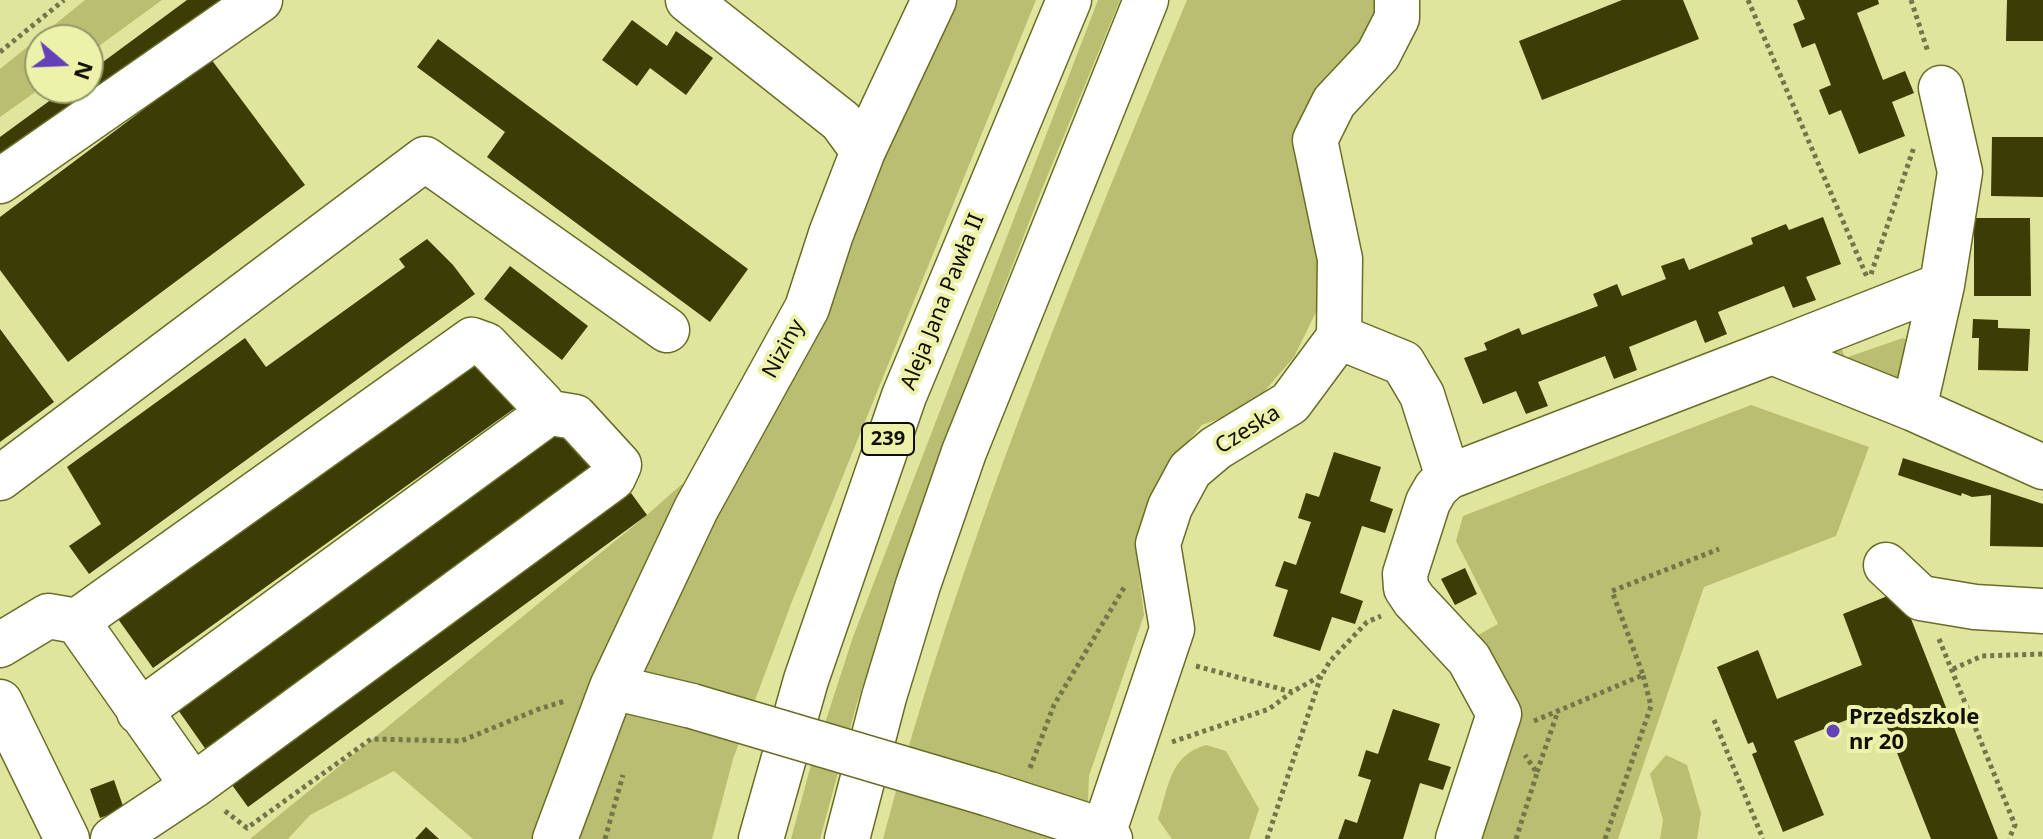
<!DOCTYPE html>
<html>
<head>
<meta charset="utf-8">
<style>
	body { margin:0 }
	#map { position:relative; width:2043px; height:839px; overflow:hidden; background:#dfe59d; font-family:"Noto Sans",sans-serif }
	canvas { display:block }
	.north { position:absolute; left:24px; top:24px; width:80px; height:80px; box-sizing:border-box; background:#ecf2aa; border:2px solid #949866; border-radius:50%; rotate:109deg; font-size:22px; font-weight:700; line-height:32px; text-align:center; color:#0f1000 }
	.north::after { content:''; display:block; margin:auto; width:28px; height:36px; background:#6441b9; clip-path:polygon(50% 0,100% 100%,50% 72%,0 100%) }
</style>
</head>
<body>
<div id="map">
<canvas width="2043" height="839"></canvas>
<div class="north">N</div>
</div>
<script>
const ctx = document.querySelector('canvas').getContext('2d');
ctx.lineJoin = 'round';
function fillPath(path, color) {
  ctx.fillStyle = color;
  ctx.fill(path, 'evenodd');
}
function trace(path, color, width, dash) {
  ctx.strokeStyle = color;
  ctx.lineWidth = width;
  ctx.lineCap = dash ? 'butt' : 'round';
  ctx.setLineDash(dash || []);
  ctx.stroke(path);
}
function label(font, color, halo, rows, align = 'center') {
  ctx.font = font + ' "Noto Sans",sans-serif';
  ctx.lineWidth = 8;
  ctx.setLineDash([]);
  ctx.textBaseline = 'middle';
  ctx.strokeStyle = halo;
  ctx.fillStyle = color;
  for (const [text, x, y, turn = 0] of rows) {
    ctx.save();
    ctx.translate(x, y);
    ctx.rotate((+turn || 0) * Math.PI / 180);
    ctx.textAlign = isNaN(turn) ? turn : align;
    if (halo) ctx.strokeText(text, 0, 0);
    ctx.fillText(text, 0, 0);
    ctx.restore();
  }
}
fillPath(new Path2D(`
	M85 0H162L88 54V40H40L41 88 0 117V69Z
	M944 0H1036L791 604 733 759 712 839H473L394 771 310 815 288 839H250L647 515 682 484 695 508Z
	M1098 0H1120L1042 189 966 385 857 703 820 839H791L809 772 853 637Z
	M1187 0H1391L1331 92 1319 233 1320 304 1294 357 1250 408 1202 425 1168 465 1147 509 1138 567 1144 615 1089 776 1088 801 1069 839H883C959 551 1073 275 1187 0Z
	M1838 338 1845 358 1903 338 1915 344 1906 386 1836 363 1834 352Z
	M1751 405 1869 447 1836 536 1704 587 1618 839H1473L1517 710 1476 636 1498 624 1456 541 1463 516Z
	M1206 745 1226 751 1259 809 1249 839H1172L1158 819C1169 786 1169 756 1206 745Z
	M1666 755 1687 765 1701 813 1697 839H1660L1663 820 1650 774Z`), '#b9be71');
fillPath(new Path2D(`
	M187 0H235L0 173V137L67 88H88V73Z
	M1622 0H1683L1699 39 1542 100 1519 41Z
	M1797 0H1878L1879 4 1857 13 1883 80 1905 71 1914 93 1892 102 1905 136 1859 154 1841 110 1829 115 1819 90 1831 85 1815 43 1802 48 1793 24 1805 19Z
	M2007 0H2043V41H2006Z
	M632 20 667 46 676 31 713 58 686 95 650 68 637 86 602 60Z
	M438 39 748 269 710 322 487 157 505 132 417 67Z
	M211 59 305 185 68 362 0 270V217Z
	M1992 137H2043V197L1991 196Z
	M1823 217 1841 264 1806 277 1816 300 1793 308 1784 286 1718 312 1727 334 1705 343 1696 320 1629 347 1637 370 1614 379 1605 356 1538 382 1548 406 1526 414 1516 391 1483 404 1464 358 1487 350 1484 343 1519 328 1522 335 1598 306 1593 294 1617 284 1622 296 1666 279 1661 266 1684 258 1689 270 1753 244 1751 238 1786 224 1789 230Z
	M1974 218H2030L2031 296H1974Z
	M427 239 453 265 475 294 89 574 69 546 101 524 67 467 245 338 266 367 405 267 399 259Z
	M510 266 588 326 562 360 484 299Z
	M1973 319 1998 320V328L2030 329 2028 371 1978 370 1979 338H1972Z
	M0 329 54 402 0 442Z
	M484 356 519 405 153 668 118 619Z
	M562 429 608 467 209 754 176 707Z
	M1334 452 1381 467 1370 501 1393 509 1385 533 1362 526 1340 593 1363 601 1355 624 1332 617 1320 651 1273 636 1288 590 1275 586 1284 561 1296 565 1311 522 1298 518 1306 493 1319 497Z
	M1903 458 2043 504V547L1990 546 1991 495 1972 497 1962 493 1961 496 1898 475Z
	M631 493 647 515 248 807 232 785Z
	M1465 568 1477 594 1455 605 1441 579Z
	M1900 591 1998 839H1931L1879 707 1794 741 1824 815 1783 832 1752 754 1757 752 1753 742 1748 744 1717 667 1758 650 1777 699 1862 665 1843 614Z
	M1393 709 1440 724 1428 760 1451 767 1443 790 1420 783 1403 839H1338L1345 819 1357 823 1371 780 1358 776 1366 750 1378 754Z
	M114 780 124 809 100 818 90 789Z
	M426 827 439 839H415Z`), '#3b3d04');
const minor = new Path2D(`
	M688 0 841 121 863 151
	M0 181 260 0
	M1339 337 1403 363 1422 395 1448 477 1436 488 1428 502 1405 574 1406 588 1414 600 1469 659 1499 714 1458 839
	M1772 352 1942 285
	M1914 409 1942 285 1960 172 1941 88
	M1448 477 1772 352 1914 409 2043 467
	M0 478 425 159 667 330
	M1886 565 1921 598 1975 607 2043 611
	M0 645 48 616 77 621
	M612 687 692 706
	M0 702 67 839
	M139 712 539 420 545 412 542 404 486 345 472 340 77 621 193 786
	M989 794 1104 831 1110 839
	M1104 831 1172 629 1158 544 1170 507 1190 470 1216 448 1290 403 1339 337 1340 259 1315 140 1334 102 1378 55 1397 18V0
	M113 839 193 786 613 478 619 465 575 417 545 412
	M555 839 612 687 696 509 807 308 831 234 863 151 934 0`);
const major = new Path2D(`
	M761 839 806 680 904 396 1069 0
	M847 839 884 697 918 585 964 452 1146 0`);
trace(minor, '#6a6d28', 47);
trace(major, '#6a6d28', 47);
trace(new Path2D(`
	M1748 0 1867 277
	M1911 0 1928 52
	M0 52 64 0
	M1871 274 1914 147
	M1939 639 2015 825 2009 839
	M1196 666 1292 692 1322 675 1330 661 1367 622 1381 616
	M1953 669 1982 656 2043 654
	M1714 720 1763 839
	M1534 721 1643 675 1612 591 1719 549
	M1172 742 1269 709 1292 692
	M1030 768 1054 705 1125 586
	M1537 772 1558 711
	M225 811 247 828 371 739 461 741 539 709 565 701
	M605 839 623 775
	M1267 839 1321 676
	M1516 839 1537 773 1525 755
	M1605 839 1651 706 1643 675`), '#72764b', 5, [4, 4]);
trace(minor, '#fff', 44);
trace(major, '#fff', 44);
const minorBridge = new Path2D(`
	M692 706 989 794`);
trace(minorBridge, '#6a6d28', 47, []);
trace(minorBridge, '#fff', 44);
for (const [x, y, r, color] of [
	[1833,731,8,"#6441b9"]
]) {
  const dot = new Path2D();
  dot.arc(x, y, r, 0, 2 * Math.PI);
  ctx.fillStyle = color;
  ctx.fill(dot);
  trace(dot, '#ecf2aa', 3);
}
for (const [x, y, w] of [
	[888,439,52]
]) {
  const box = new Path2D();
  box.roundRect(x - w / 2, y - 16, w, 32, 6);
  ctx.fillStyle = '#ecf2aa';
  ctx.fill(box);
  trace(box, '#0f1000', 2);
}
label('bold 20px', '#0f1000', null, [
	["239",888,439]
]);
label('22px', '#0f1000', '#ecf2aa', [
	["Aleja Jana Pawła II",943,302,-68],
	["Niziny",784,349,-61],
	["Czeska",1248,430,-32]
]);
label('bold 22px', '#0f1000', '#ecf2aa', [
	["Przedszkole",1849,718],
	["nr 20",1849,743]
], 'left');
</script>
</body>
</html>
